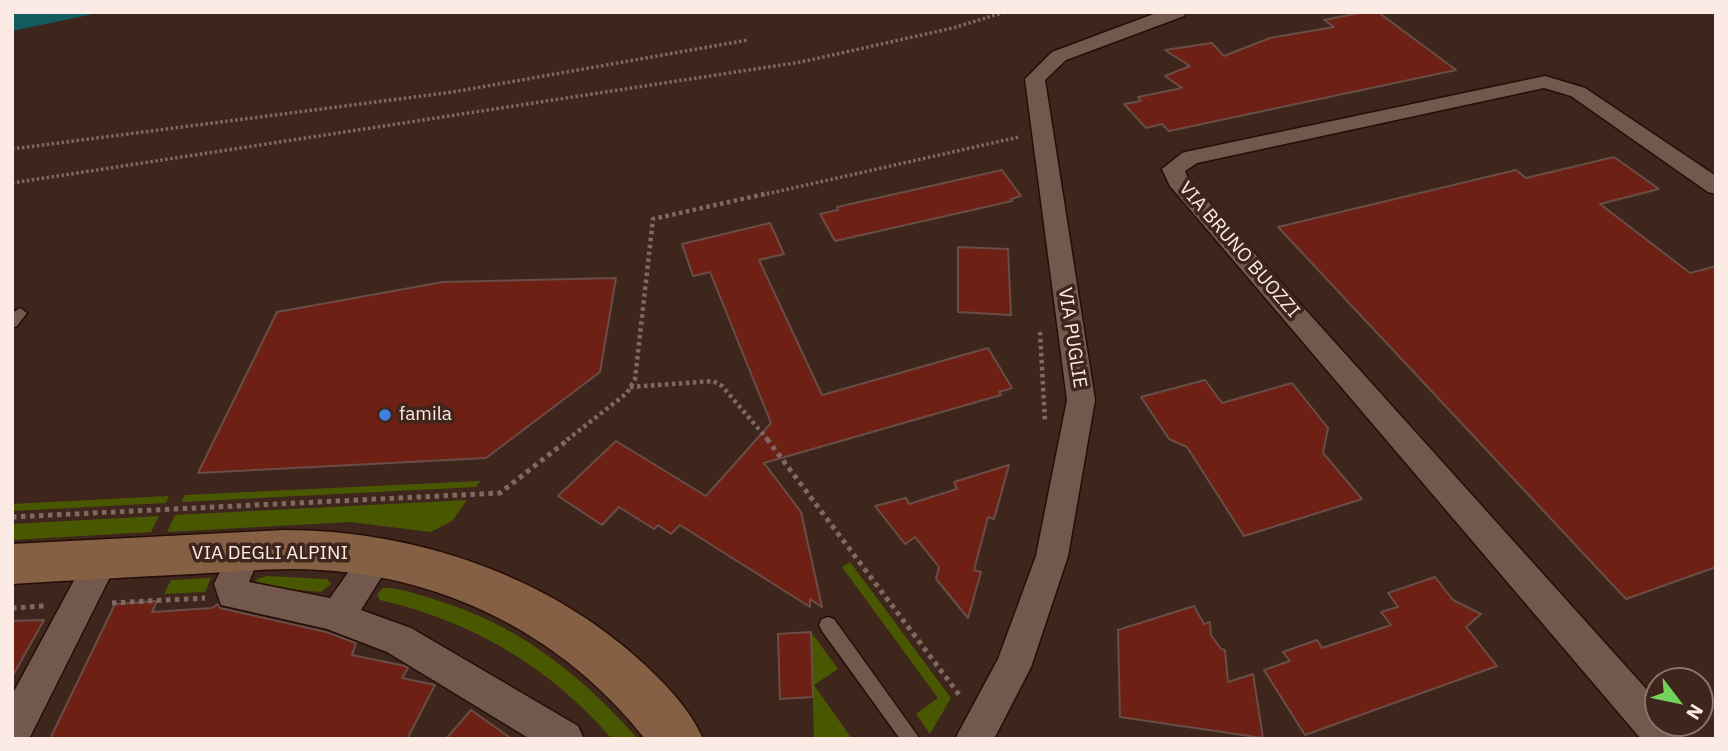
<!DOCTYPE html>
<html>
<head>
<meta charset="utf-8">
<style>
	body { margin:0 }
	#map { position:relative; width:1728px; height:751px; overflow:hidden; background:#3e261d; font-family:"IBM Plex Sans",sans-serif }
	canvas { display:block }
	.frame { position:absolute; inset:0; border:14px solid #fcebe5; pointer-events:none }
	.north { position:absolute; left:1644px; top:667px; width:70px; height:70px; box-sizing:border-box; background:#3e261d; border:2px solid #8a756d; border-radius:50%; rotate:122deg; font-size:19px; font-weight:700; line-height:28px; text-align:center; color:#fcebe5 }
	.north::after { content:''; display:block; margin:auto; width:24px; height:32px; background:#73d25c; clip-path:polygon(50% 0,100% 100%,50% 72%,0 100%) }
</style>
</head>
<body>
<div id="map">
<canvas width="1728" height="751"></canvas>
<div class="frame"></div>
<div class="north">N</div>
</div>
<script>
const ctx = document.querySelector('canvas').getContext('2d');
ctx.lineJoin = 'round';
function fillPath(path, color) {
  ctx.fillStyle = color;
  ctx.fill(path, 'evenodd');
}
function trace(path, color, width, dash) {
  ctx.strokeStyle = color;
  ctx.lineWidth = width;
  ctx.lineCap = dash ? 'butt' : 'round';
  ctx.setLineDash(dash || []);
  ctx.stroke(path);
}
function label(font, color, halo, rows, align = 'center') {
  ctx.font = font + ' "IBM Plex Sans",sans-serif';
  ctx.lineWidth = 7;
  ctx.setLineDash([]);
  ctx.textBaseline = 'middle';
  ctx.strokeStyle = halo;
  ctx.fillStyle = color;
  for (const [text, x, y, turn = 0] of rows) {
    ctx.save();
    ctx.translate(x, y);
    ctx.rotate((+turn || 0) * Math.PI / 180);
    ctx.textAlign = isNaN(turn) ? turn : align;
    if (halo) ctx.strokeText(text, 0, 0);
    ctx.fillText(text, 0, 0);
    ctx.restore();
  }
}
fillPath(new Path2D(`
	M480 481 476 487 181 502 185 495Z
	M169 496 166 503 12 511V504Z
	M467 500 452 521 431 532 350 522 167 532 175 515Z
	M159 516 151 532 12 540V524Z
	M850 562 951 698 930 734 916 714 938 698 842 567Z
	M266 576 327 579 331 584 321 592 255 586 257 579Z
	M211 578 205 592 164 594 171 580Z
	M383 588C398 587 416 594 430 598 518 624 578 672 638 739H612C550 667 472 621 380 600L377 594Z
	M811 632 838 669 814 685 852 739H814Z`), '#495800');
fillPath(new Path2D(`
	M12 12H103L12 31Z`), '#135b5f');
const building = new Path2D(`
	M1364 12H1378L1456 70 1169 131 1162 124 1146 128 1124 104 1141 101 1138 97 1182 88 1165 76 1190 66 1165 50 1212 43 1224 56 1270 38 1334 27 1324 20Z
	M1614 157 1659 189 1600 204 1690 273 1716 266V567L1626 599 1278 227 1516 170 1526 178Z
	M1002 170 1021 196 1011 199 1012 201 835 241 820 214 838 210 837 207Z
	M770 223 784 254 759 260 822 395 988 348 1012 388 999 392 1001 395 764 463 801 512 822 607 810 599V607L680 525 671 534 658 525 654 529 619 507 602 525 558 496 616 441 706 496 771 423 710 272 693 276 682 244Z
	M958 247 1008 249 1011 315 958 312Z
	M616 278 600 372 486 458 198 473 277 312 443 282Z
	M1205 380 1222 403 1292 383 1328 428 1323 453 1362 499 1244 536 1187 447 1169 439 1141 397Z
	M1009 465 994 519 988 517 974 570 981 572 968 618 936 579 939 567 915 537 905 544 875 506 906 498 909 504 957 489 954 482Z
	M1435 577 1453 600 1481 614 1466 627 1497 666 1305 735 1264 670 1290 661 1283 652 1317 640 1322 648 1391 625 1381 612 1398 607 1388 593Z
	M157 601 152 612 212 608 218 604 220 608 326 632 356 643 352 655 405 666 408 668 402 678 435 685 407 739H50L115 604Z
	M1194 606 1204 624 1210 622 1211 635 1221 649 1225 650 1228 682 1253 674 1263 738 1120 717 1118 630Z
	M44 620 12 677V621Z
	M811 632 813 697 780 699 778 634Z
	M471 710 512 739H446Z`);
fillPath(building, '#6d2013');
trace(building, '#694d47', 2);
const lane = new Path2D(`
	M20 308 27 313 17 326 12 328V313Z
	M828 617 834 619 920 739H900L822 631 819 625 822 619Z`);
const street = new Path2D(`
	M1159 12H1186L1184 16 1066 60 1045 80 1095 400 1068 556 1031 667 994 739H955L998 659 1036 556 1067 400 1025 79 1052 52Z
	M1545 76 1585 88 1716 176V194L1708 192 1571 96 1544 88 1197 163 1185 171 1188 179 1658 702V723H1677L1685 739H1641L1170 186 1162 169 1182 153 1190 151Z
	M246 537 257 541 262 551 249 582 330 598 366 547 378 543 390 547 394 557 361 610 411 628 578 726 584 739H530L387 652 327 629 221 605 214 584 235 541Z
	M103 545 115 549 119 559 29 739H12V695L91 549Z`);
const secondary = new Path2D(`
	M284 530C414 530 548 575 644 664 667 686 690 709 703 739H645C566 638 448 577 320 570 278 567 235 572 193 574 133 577 72 580 12 584V544Z`);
trace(lane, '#240e07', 3);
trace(street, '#240e07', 3);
trace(secondary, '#240e07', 3);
trace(new Path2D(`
	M12 149 453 92 748 40
	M12 183 801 62 953 28 1005 12
	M762 195 1019 137`), '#7f6961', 3.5, [2.5, 2.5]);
trace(new Path2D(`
	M1040 332 1045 421
	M630 387 713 381 722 386 768 440
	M567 440 627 393 635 379 653 219 769 193`), '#7f6961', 4.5, [3.5, 3.5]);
trace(new Path2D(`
	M767 439 960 696
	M12 517 500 493 569 439
	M112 603 205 598
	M12 608 44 606`), '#7f6961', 5, [4.5, 4.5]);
fillPath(lane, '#73584e');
fillPath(street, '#73584e');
fillPath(secondary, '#866044');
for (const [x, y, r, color] of [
	[385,415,7,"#3f7fe0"]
]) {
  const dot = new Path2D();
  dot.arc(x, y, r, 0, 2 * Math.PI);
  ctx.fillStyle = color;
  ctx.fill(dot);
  trace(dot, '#3e261d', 2.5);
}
label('19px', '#fcebe5', '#3e261d', [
	["VIA BRUNO BUOZZI",1239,250,49],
	["VIA PUGLIE",1072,338,81],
	["VIA DEGLI ALPINI",270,554]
]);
label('19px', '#fcebe5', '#3e261d', [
	["famila",399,415]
], 'left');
</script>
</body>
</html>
